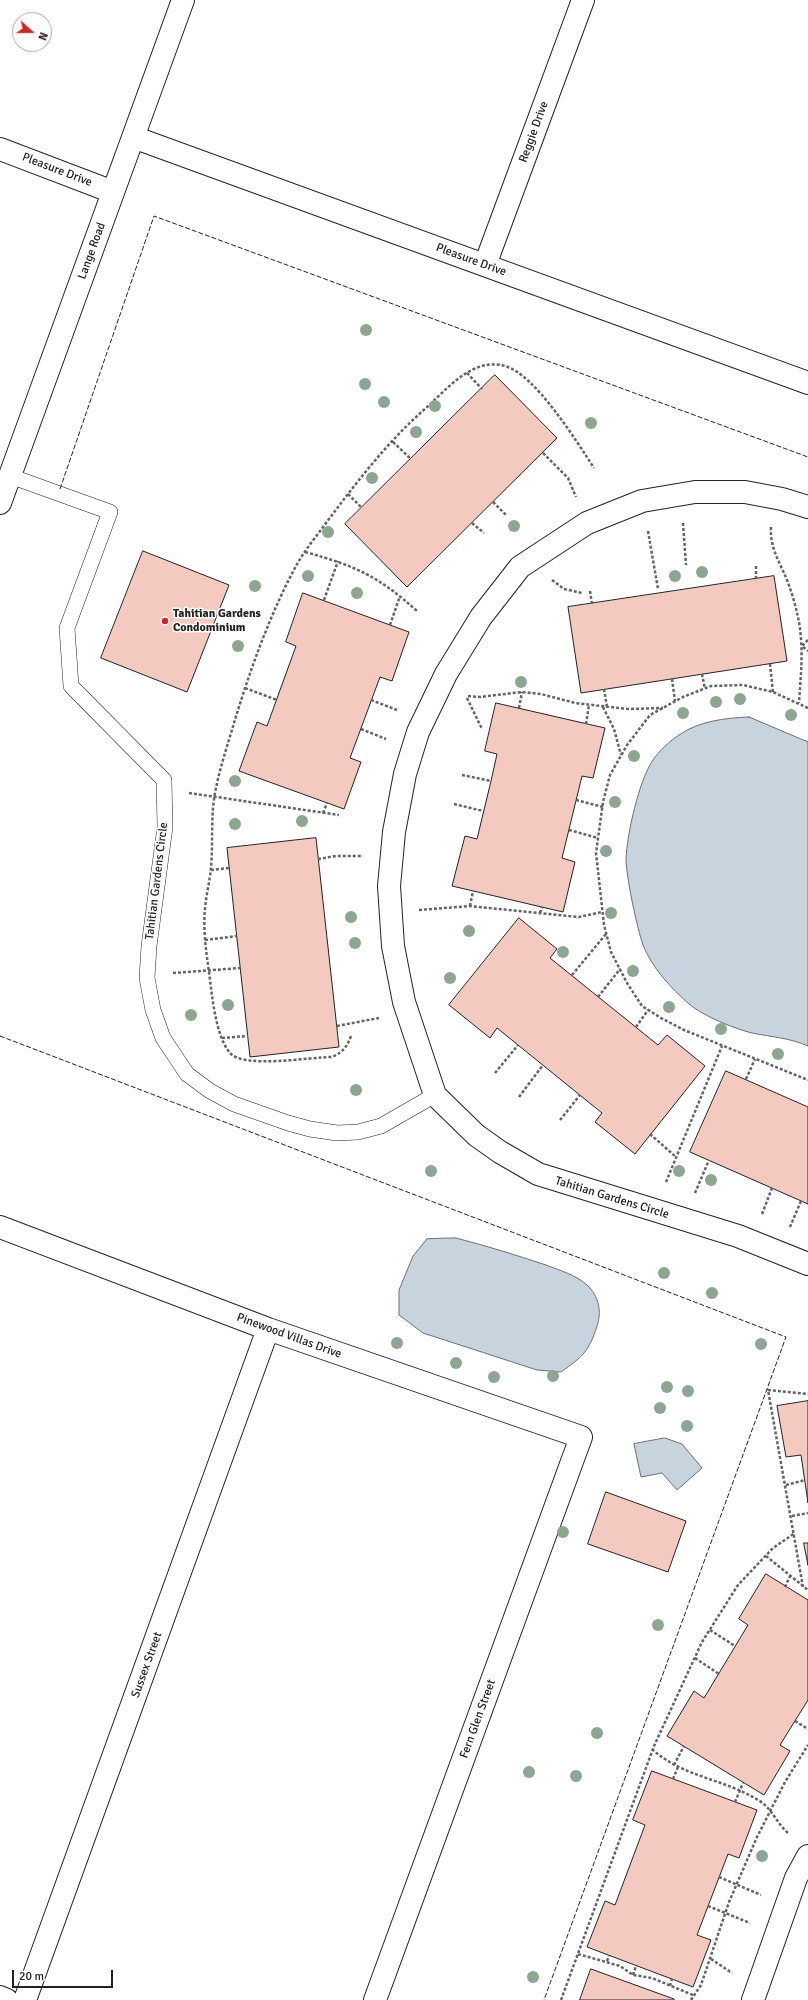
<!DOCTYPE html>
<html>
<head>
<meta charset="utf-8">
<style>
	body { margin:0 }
	#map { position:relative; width:808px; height:2000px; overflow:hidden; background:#fff; font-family:Signika,sans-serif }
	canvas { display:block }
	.north { position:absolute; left:12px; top:12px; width:40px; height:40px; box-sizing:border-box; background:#fff; border:1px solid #a7a7a7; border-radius:50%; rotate:111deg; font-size:11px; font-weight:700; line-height:16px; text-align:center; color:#222 }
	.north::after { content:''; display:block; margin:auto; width:14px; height:18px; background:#c62828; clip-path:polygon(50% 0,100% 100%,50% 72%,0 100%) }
	.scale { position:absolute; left:12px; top:1970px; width:101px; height:18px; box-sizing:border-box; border:2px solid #222; border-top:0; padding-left:5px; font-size:12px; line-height:14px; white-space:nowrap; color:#222; -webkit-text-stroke:3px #fff; paint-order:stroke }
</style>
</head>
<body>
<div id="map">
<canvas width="808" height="2000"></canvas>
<div class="north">N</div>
<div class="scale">20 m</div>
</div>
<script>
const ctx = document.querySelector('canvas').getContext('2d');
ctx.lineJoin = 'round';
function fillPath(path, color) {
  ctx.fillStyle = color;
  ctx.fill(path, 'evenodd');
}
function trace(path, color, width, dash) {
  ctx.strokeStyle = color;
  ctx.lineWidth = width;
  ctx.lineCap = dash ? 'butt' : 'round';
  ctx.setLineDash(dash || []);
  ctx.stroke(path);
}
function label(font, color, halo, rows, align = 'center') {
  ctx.font = font + ' Signika,sans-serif';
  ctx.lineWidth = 3;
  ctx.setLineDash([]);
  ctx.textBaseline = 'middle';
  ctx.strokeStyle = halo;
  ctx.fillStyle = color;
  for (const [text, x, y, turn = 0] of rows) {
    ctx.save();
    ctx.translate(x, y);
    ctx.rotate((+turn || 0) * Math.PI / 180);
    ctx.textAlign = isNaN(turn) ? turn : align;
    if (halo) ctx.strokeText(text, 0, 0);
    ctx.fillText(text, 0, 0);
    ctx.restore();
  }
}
const water = new Path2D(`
	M749 717 808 742V1046C790 1038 772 1037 752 1033 735 1029 703 1016 689 1004 671 988 652 968 643 945 637 928 626 876 626 859 627 834 639 780 653 760 658 752 671 740 679 735 699 721 725 718 749 717Z
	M456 1238C487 1246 516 1255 546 1265 559 1270 576 1275 587 1285 599 1296 602 1312 597 1326 589 1352 582 1357 561 1372L537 1370 423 1333 399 1315V1290L413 1256 427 1239Z
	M665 1438 682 1444 702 1468 677 1490 662 1473 641 1477 634 1444Z`);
fillPath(water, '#c7d3dd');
trace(water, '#6f6f6f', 1);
const building = new Path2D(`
	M495 375 557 438 407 587 345 524Z
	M143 551 229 585 187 692 101 658Z
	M774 576 787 661 581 693 568 607Z
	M303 593 409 632 392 681 380 677 350 758 361 762 344 809 239 771 257 722 267 726 296 646 286 642Z
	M496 703 605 728 593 778 582 776 562 858 575 862 563 912 452 886 465 836 477 839 491 781 497 754 485 751Z
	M316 838 339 1047 250 1057 227 848Z
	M519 918 557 949 550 958 658 1045 667 1035 705 1066 635 1154 595 1122 602 1113 497 1028 490 1038 449 1005Z
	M726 1071 808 1107V1204L690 1152Z
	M808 1401V1503L801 1455 786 1457 777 1406Z
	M606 1492 686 1521 668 1572 588 1544Z
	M804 1543H808V1565Z
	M766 1574 808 1600V1700L780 1745 790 1751 764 1795 667 1736 694 1691 704 1698 748 1625 739 1619Z
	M652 1771 757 1810 739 1858 728 1854 697 1935 711 1940 693 1987 587 1947 605 1901 615 1905 645 1825 633 1820Z
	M591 1969 674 1999V2000H580Z`);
fillPath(building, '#f3c9c0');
trace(building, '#222', 1);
const service = new Path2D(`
	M10 476 110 512 67 628 71 686 164 780 165 827 149 946 147 978 153 1010 163 1038 187 1074 210 1091 234 1104 288 1123 310 1129 337 1133 358 1132 381 1126 435 1095`);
const minor = new Path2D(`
	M133 137 808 383
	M0 149 113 192
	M485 265 583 0
	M0 503 183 0
	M808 507 782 499 745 492H695L642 501 587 523 520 567 481 617 446 674 418 732 405 774 394 832 389 886 393 946 404 1002 435 1095 476 1135 500 1152 538 1174 738 1236 808 1264
	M0 1227 268 1329 581 1437 375 2000
	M0 1997 7 2000
	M25 2000 268 1329
	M753 2000 796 1878 808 1856`);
trace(service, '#222', 16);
trace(minor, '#222', 24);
trace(new Path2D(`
	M467 373 482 389
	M393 442 411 459
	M543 453 568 478 576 497
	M348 494 362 508
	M493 502 506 515
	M472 523 484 533
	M683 523 686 565
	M771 527C770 545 777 558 784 573 790 586 795 603 798 617 804 646 801 674 799 703
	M648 531 658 589
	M305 552C356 566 378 576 417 611
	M756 566V578
	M552 580 564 589 582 593
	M590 591 592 604
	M324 600 338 561
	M390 625 400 596
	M808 640 802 646 808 651
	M770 664 773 692
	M702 674 705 689
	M672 679 675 701
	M245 688 277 700
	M604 689 607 707
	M468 696 480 697 522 692 541 694 575 703 628 709 663 708
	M467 698 482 729
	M371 700 397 710
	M603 707 614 729 621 755
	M519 708 522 692
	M808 708 773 692 743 685 711 686 683 697 650 715 627 745 610 775 603 802 596 853 604 925 611 952 627 983 642 1006 661 1018 684 1030 808 1080
	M586 724 589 705
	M361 729 386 739
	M462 775 491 781
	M189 793 339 815
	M576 800 603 807
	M454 804 483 811
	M323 813 327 803
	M569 830 598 838
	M318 859 336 856H363
	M211 870 229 868
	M470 906 473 891
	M419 910 470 906 579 917 602 912
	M540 913 542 907
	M205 940 237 936
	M173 973 240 968
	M572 975 606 934
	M598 997 620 969
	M337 1026 379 1018
	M636 1027 648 1010
	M351 1036C347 1047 343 1052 332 1057 310 1057 244 1069 230 1053 215 1035 212 994 209 972 206 951 203 929 205 909 206 895 210 881 211 867 213 844 211 821 214 799 218 773 227 747 234 723 250 670 270 614 296 566 304 551 316 537 326 523 356 483 388 441 426 408 448 388 473 357 505 366 535 374 577 442 594 468
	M222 1038 248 1036
	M495 1073 518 1045
	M746 1079 755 1059
	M519 1097 543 1065
	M560 1120 580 1095
	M650 1134 676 1157
	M666 1182 722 1046
	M695 1193 709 1160
	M762 1214 772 1188
	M790 1227 801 1201
	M786 1485 805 1480
	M792 1516 808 1513
	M766 1556 808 1590
	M785 1587 790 1576
	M803 1587 768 1390 808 1394
	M710 1630 735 1646
	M695 1658 719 1674
	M795 1721 808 1729
	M652 1749C682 1777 725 1779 758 1800 772 1808 777 1824 789 1834
	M674 1765 684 1746
	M673 1779 678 1767
	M735 1802 743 1783
	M719 1877 761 1895
	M708 1906 750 1923
	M578 1954 620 1966 633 1975 652 1978 693 1995
	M711 1959 732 1973
	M607 1961 609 1956
	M633 1975 636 1966
	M670 1986 672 1979
	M561 2000 654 1746 702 1642 738 1585 773 1548 795 1533
	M691 2000 701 1985 729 1902 757 1837 785 1782 808 1745`), '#646464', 2.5, [3, 2]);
trace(service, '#fff', 15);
trace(minor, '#fff', 22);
trace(new Path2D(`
	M60 489 154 216 808 457
	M0 1036 786 1337 544 2000`), '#222', 1, [5, 2]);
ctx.fillStyle = '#8da692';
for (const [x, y] of [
	[366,330],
	[365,384],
	[384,402],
	[435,406],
	[591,423],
	[416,432],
	[372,478],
	[514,526],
	[328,532],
	[702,572],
	[308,576],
	[675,576],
	[255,586],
	[357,593],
	[238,646],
	[521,682],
	[740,699],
	[716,702],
	[683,713],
	[791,715],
	[634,756],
	[235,781],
	[615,802],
	[302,821],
	[235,824],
	[606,851],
	[611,913],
	[351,917],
	[469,931],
	[355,943],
	[563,952],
	[633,971],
	[450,978],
	[228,1005],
	[669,1007],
	[191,1015],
	[721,1029],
	[778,1054],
	[356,1090],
	[431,1171],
	[679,1171],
	[711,1180],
	[664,1273],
	[712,1293],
	[397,1343],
	[761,1344],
	[456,1363],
	[553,1376],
	[494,1377],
	[667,1387],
	[688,1391],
	[660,1408],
	[687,1426],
	[563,1532],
	[658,1625],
	[597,1733],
	[529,1772],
	[576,1776],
	[762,1856],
	[533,1977]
]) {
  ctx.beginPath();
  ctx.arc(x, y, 6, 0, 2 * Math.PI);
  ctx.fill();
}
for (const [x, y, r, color] of [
	[165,621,4,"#c62828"]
]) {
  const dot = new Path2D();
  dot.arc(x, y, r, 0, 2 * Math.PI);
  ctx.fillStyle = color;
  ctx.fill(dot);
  trace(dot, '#fff', 1.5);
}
label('12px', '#222', '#fff', [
	["Reggie Drive",534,132,-70],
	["Pleasure Drive",57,170,21],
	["Lange Road",92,251,-70],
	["Pleasure Drive",471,260,20],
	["Tahitian Gardens Circle",157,881,-83],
	["Tahitian Gardens Circle",612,1198,17],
	["Pinewood Villas Drive",289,1336,20],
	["Sussex Street",147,1665,-70],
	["Fern Glen Street",478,1719,-70]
]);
label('bold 12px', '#222', '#fff', [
	["Tahitian Gardens",173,614],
	["Condominium",173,628]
], 'left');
</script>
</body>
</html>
